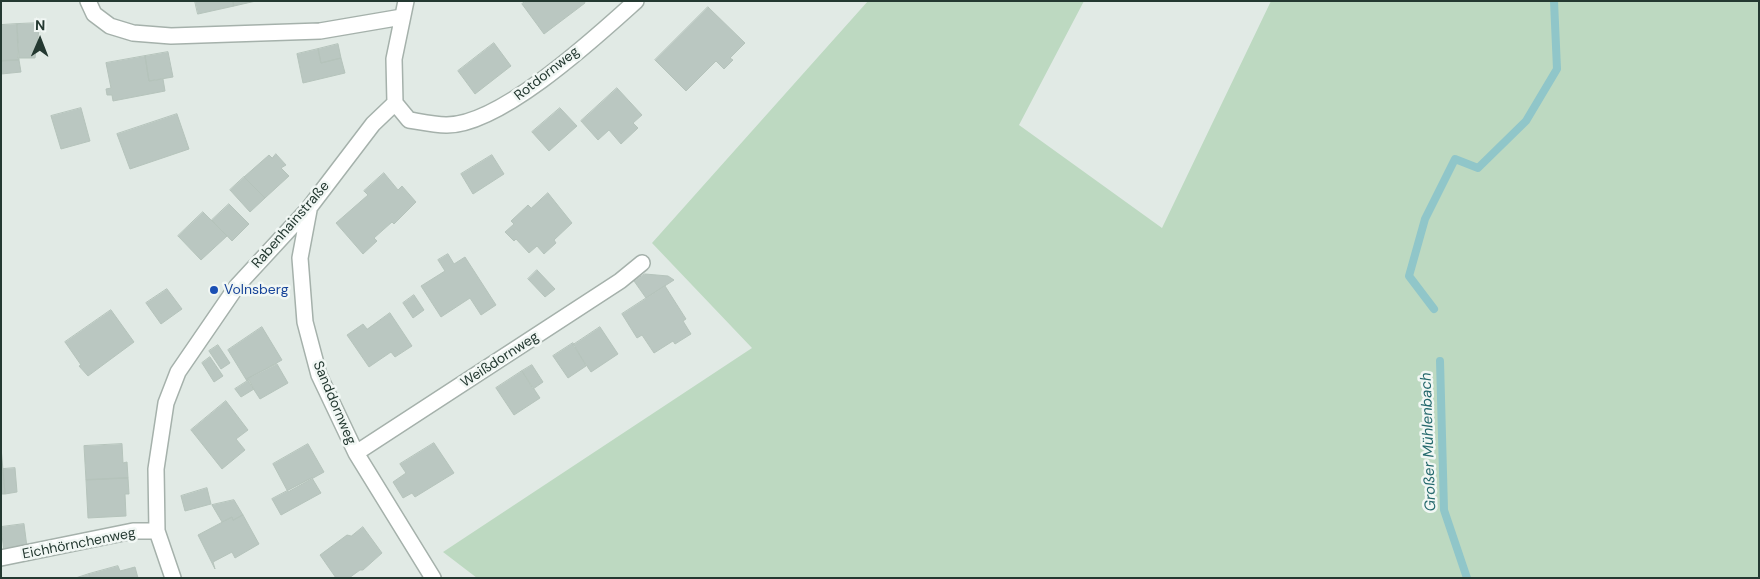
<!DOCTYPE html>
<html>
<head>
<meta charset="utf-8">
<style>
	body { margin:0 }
	#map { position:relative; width:1760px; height:579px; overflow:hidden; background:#e1eae5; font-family:"DM Sans",sans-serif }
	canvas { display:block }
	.frame { position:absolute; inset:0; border:2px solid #243931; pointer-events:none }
	.north { position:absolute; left:15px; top:15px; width:50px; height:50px; -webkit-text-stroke:4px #f1f7f4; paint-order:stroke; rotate:1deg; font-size:14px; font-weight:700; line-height:20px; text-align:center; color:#243931 }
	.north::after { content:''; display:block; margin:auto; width:18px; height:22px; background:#243931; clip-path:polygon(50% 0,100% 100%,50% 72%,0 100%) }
</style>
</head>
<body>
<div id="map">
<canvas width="1760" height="579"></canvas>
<div class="frame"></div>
<div class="north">N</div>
</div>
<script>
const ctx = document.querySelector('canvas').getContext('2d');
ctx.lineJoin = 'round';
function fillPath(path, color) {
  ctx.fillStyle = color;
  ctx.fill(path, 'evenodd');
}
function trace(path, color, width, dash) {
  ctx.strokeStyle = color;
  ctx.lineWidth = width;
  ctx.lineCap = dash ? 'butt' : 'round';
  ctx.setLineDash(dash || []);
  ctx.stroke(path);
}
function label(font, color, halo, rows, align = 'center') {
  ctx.font = font + ' "DM Sans",sans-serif';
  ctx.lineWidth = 5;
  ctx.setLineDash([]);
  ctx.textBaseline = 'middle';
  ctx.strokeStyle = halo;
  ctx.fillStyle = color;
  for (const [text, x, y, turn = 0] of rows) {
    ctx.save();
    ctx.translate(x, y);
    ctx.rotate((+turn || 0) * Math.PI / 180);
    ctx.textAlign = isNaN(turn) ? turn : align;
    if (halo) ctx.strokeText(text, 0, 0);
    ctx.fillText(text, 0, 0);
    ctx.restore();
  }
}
fillPath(new Path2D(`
	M868 1H1084L1019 125 1162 228 1271 1H1759V578H477L443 552 752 348 652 243Z`), '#bdd9c1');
trace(new Path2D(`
	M1434 309 1409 276 1425 219 1455 159 1478 168 1526 121 1557 69 1554 1
	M1440 361 1444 510 1467 578`), '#90c6c9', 8);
const building = new Path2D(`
	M195 1H233L234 6 198 14Z
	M233 1H256L234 6Z
	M526 1H584L585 3 544 34 522 4Z
	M708 7 745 43 730 58 733 60 724 69 716 61 686 91 655 60Z
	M40 23 35 58H18L17 24Z
	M17 24 19 60 1 61V25Z
	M494 43 511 66 475 94 458 71Z
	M338 44 341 58 321 63 318 49Z
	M318 49 321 63 341 58 345 73 303 83 297 54Z
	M168 52 173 77 149 81 145 56Z
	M145 56 149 81 163 79 165 91 113 101 112 95H107L106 89 111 88 106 63Z
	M19 60 21 72 1 74V61Z
	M617 88 642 115 633 123 638 128 621 144 609 130 598 140 581 121Z
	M81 108 90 141 61 149 51 116Z
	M560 108 577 126 549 151 532 132Z
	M177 114 189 149 130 169 117 134Z
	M276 154 286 165 281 168 289 176 265 198 244 177 269 155 272 158Z
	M492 155 504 174 473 194 461 174Z
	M384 173 398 190 402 186 416 202 394 224 392 222 374 238 377 241 363 254 336 223 368 195 364 191Z
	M244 177 265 198 250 212 230 190Z
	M548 193 572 223 554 240 556 243 544 254 537 246 529 253 516 239 514 241 505 232 514 224 511 221 528 205 531 208Z
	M229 204 249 224 232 241 212 220Z
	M203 212 227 236 201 260 178 236Z
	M448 254 454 264 465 257 496 305 481 315 470 298 441 317 421 286 445 271 438 260Z
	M537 270 555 289 545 297 528 279Z
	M645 274 668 276 674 280 646 298 634 281Z
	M665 286 686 319 683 321 691 334 675 344 673 341 654 353 642 335 637 338 622 314Z
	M167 289 182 309 161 324 146 303Z
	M414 295 424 310 413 318 403 303Z
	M111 310 134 342 88 376 79 366 81 365 65 342Z
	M390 313 412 346 395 357 391 352 369 367 347 335 363 324 367 329Z
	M262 327 282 360 247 379V381L228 350Z
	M600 327 618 354 591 372 573 345Z
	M573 343 586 366 568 378 553 356Z
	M218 345 230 363 221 369 209 351Z
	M210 357 223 376 214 382 202 363Z
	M277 364 288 383 260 399 247 379Z
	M532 365 543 382 533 389 522 371Z
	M522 371 540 398 514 415 496 388Z
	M249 380 254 389 241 397 235 389Z
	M226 401 248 430 236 439 245 450 222 469 191 430Z
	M434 443 454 473 415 497 412 493 403 498 393 482 406 473 400 464Z
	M122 444 123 463 127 462 128 478 86 480 84 446Z
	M308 444 324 472 288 492 273 464Z
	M1 447 5 494H1Z
	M15 468 17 492 5 494 3 469Z
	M128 478 129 494H125L126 516 88 518 86 480Z
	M312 478 321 493 281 515 272 499Z
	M207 488 211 504 185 511 181 496Z
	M234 500 243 515 233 520 232 517 222 522 212 505Z
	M243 515 259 544 235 558 232 552 213 562 215 569 198 535 232 517 233 520Z
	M24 524 27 547 4 551 1 527Z
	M363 527 382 553 363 570H360L349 578H336L320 555 347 535 351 536Z
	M118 566 120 571 135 567 138 578H90L89 574Z
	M89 574 90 578H76Z`);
fillPath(building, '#bac7c1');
trace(building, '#b5c3bb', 1);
const street = new Path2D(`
	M88 1 94 14 110 26 133 33 171 36 320 31 402 17
	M395 103 409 120C421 122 434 125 446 125 500 126 596 37 636 1
	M309 210 300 258 305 322 319 375 356 453 433 578
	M356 453 620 281 642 263
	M1 558 133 531H157
	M173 578 157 531 156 469 166 403 178 372 237 286 309 208 373 124 395 103 394 59 406 1`);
trace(street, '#a5b1ab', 18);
trace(street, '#fff', 15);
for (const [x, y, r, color] of [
	[214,290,5,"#1a4fb4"]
]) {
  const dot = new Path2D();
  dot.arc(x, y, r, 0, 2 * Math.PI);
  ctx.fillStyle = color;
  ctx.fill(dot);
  trace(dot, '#f1f7f4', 2);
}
label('14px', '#243931', '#f1f7f4', [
	["Rotdornweg",547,74,-38],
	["Rabenhainstraße",291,225,-49],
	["Weißdornweg",500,360,-33],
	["Sanddornweg",334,403,67],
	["Eichhörnchenweg",79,544,-11]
]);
label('14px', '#164399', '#f1f7f4', [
	["Volnsberg",224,290]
], 'left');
label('italic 15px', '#25696d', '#f1f7f4', [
	["Großer Mühlenbach",1429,442,-92]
]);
</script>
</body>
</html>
